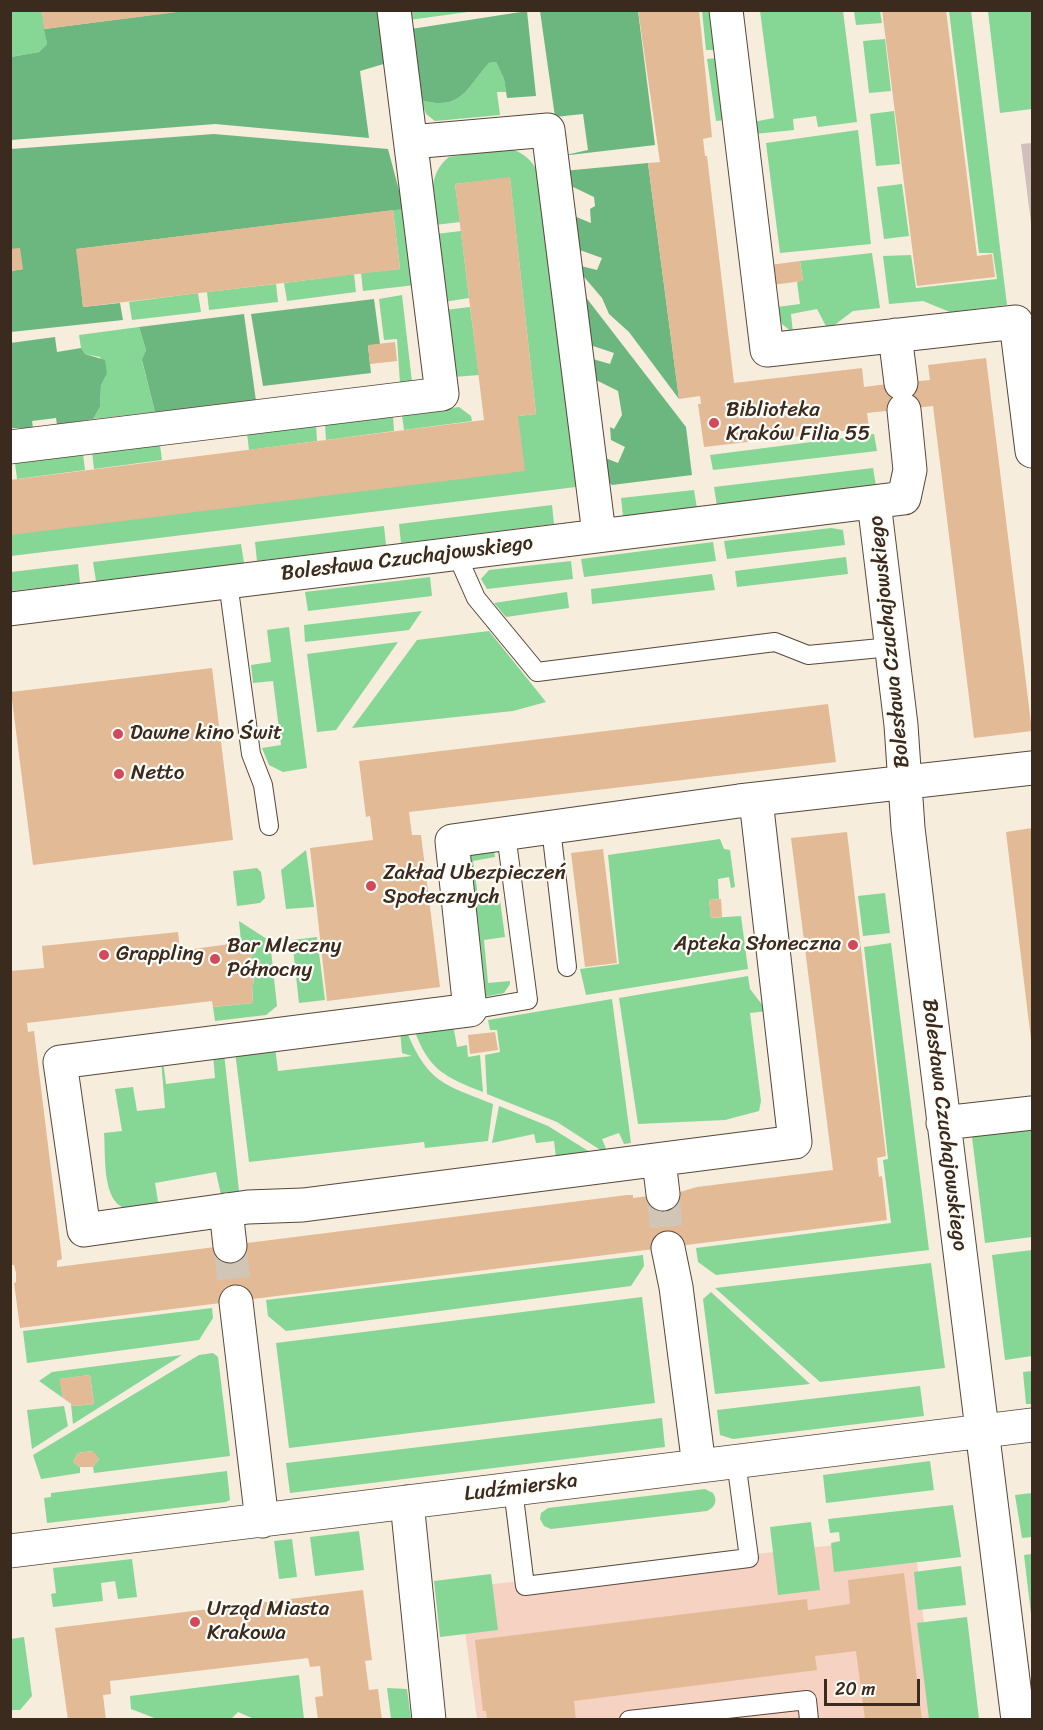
<!DOCTYPE html>
<html>
<head>
<meta charset="utf-8">
<style>
	body { margin:0 }
	#map { position:relative; width:1043px; height:1730px; overflow:hidden; background:#f7eddc; font-family:Sriracha,sans-serif }
	canvas { display:block }
	.frame { position:absolute; inset:0; border:12px solid #3b2a1e; pointer-events:none }
	.scale { position:absolute; left:824px; top:1679px; width:96px; height:27px; box-sizing:border-box; border:3px solid #3b2a1e; border-top:0; padding-left:8px; font-size:18px; line-height:21px; white-space:nowrap; color:#3b2a1e; -webkit-text-stroke:4px #fdfcf7; paint-order:stroke }
</style>
</head>
<body>
<div id="map">
<canvas width="1043" height="1730"></canvas>
<div class="frame"></div>
<div class="scale">20 m</div>
</div>
<script>
const ctx = document.querySelector('canvas').getContext('2d');
ctx.lineJoin = 'round';
function fillPath(path, color) {
  ctx.fillStyle = color;
  ctx.fill(path, 'evenodd');
}
function trace(path, color, width, dash) {
  ctx.strokeStyle = color;
  ctx.lineWidth = width;
  ctx.lineCap = dash ? 'butt' : 'round';
  ctx.setLineDash(dash || []);
  ctx.stroke(path);
}
function label(font, color, halo, rows, align = 'center') {
  ctx.font = font + ' Sriracha,sans-serif';
  ctx.lineWidth = 4.5;
  ctx.setLineDash([]);
  ctx.textBaseline = 'middle';
  ctx.strokeStyle = halo;
  ctx.fillStyle = color;
  for (const [text, x, y, turn = 0] of rows) {
    ctx.save();
    ctx.translate(x, y);
    ctx.rotate((+turn || 0) * Math.PI / 180);
    ctx.textAlign = isNaN(turn) ? turn : align;
    if (halo) ctx.strokeText(text, 0, 0);
    ctx.fillText(text, 0, 0);
    ctx.restore();
  }
}
fillPath(new Path2D(`
	M914 1536 935 1719H477L459 1588Z`), '#f5d2c2');
fillPath(new Path2D(`
	M1032 143V231L1021 144Z`), '#d1bfbd');
fillPath(new Path2D(`
	M408 10 475 11 409 20Z
	M11 11H42L47 44 39 52 11 57Z
	M702 11H713L717 50H706Z
	M760 11H843L857 122 818 127 816 116 793 119 794 130 755 134 753 122 774 118Z
	M854 11H880L882 23 856 25Z
	M949 11H971L1007 305 950 312 923 301 889 304 883 256 911 255 916 288 997 279 993 253H979Z
	M988 11H1032V109L1000 113Z
	M885 39 891 91 869 93 863 41Z
	M717 58 726 120 716 121 707 59Z
	M496 62 504 79 506 92H497L500 115 435 121 426 114 421 100C462 112 467 87 489 63Z
	M894 111 900 164 876 166 870 114Z
	M858 130 871 244 780 253 766 143Z
	M506 149C522 150 532 160 539 174L576 487 11 556 10 535 518 416 536 414 510 178 455 184 460 222 435 225C432 201 427 174 449 157Z
	M902 184 909 236 884 239 877 187Z
	M404 209 415 285 363 291 361 273 400 269 393 210Z
	M461 231 469 298 444 302 436 234Z
	M872 253 880 308 853 311 828 330 817 309 791 314 793 333 782 324 777 307 800 304 797 282 803 280 800 261Z
	M354 274 356 292 287 301 284 283Z
	M276 284 278 302 209 310 207 292Z
	M198 293 201 312 132 320 129 302Z
	M402 295 412 382 400 383 397 339 384 340 379 299Z
	M470 307 479 375 454 377 445 310Z
	M139 327 146 350 142 361 155 412 93 419 100 407 101 385 107 374 100 357 85 354 81 348 79 335Z
	M459 407 471 416 472 421 404 430 402 415Z
	M393 415 394 431 326 440 325 424Z
	M316 425 317 441 249 450 247 433Z
	M874 434 877 451 713 470 710 455Z
	M160 445 162 460 94 469 92 452Z
	M83 454 85 470 17 479 15 463Z
	M873 468 876 486 717 506 714 487Z
	M694 490 697 508 623 516 621 498Z
	M552 505 554 524 401 543 399 524Z
	M384 526 386 545 257 561 255 542Z
	M831 528 843 530 845 545 727 559 724 541Z
	M713 542 716 561 584 577 581 559Z
	M241 544 244 563 96 581 93 562Z
	M846 557 848 574 737 587 735 571Z
	M571 561 573 579 487 589 481 579 489 570Z
	M78 564 80 583 11 591V572Z
	M712 574 715 590 592 604 591 589Z
	M430 577 432 596 308 611 305 592Z
	M567 592 569 608 506 617 494 603Z
	M422 611 409 630 305 642 304 625Z
	M289 627 307 768 283 772 269 765 262 748 281 745 273 681 253 683 251 665 271 662 267 630Z
	M489 631 546 702 513 711 352 728 417 640Z
	M398 642 336 730 317 732 307 654Z
	M720 839 724 849 730 850 735 887 731 888 729 877 718 879 719 899 709 900 711 918 741 916 748 969 586 995 580 969 619 964 608 855Z
	M493 843 495 857 473 861 479 903 500 900 505 937 484 940 488 983 510 981V984L504 993 484 997 468 856Z
	M306 850 314 907 286 909 281 870Z
	M257 868 261 872 265 898 260 903 237 906 233 871Z
	M885 893 890 933 863 936 858 896Z
	M239 921 270 941 277 1006 266 1015 215 1021 213 1007 253 1003 252 984 254 983 250 941 241 942Z
	M317 937 325 1000 299 1003 292 940Z
	M891 943 929 1250 716 1275 698 1262 696 1248 891 1223 883 1160 888 1159 864 947Z
	M748 976 750 989 767 1011 750 1013 761 1101 759 1111 725 1120 638 1124 619 998Z
	M612 999 631 1143 624 1144 619 1133 602 1139 607 1151 605 1153 557 1122 487 1094 485 1055 500 1052 497 1030H490L488 1020Z
	M453 1024 457 1047 467 1045 468 1057 480 1055 483 1092C444 1077 428 1069 414 1029Z
	M400 1030H406C428 1083 443 1084 493 1104L488 1141 425 1148 424 1142 249 1162 235 1052 275 1047 278 1071 412 1056 402 1053Z
	M224 1053 239 1191 221 1195 216 1172 155 1183 159 1207C150 1208 139 1210 130 1209 101 1207 106 1155 104 1133L122 1131 115 1089 133 1087 137 1111 165 1108 161 1060H163L166 1084 215 1078 213 1054Z
	M499 1106 548 1126 598 1157 557 1166 554 1141 536 1143 534 1134 492 1143Z
	M1032 1129V1237L985 1243 972 1137Z
	M1032 1250V1356L1005 1360 992 1255Z
	M643 1255 644 1266 631 1286 286 1331 268 1316 266 1300Z
	M931 1263 945 1368 820 1382 715 1288Z
	M711 1292 810 1384 715 1394 703 1299Z
	M642 1297 655 1403 289 1448 276 1343Z
	M212 1308 213 1318 199 1340 27 1363 23 1331Z
	M213 1353 218 1357 230 1456 94 1473 93 1467 99 1459 92 1451 78 1453 73 1462 80 1467V1473L41 1479 33 1455 199 1355Z
	M182 1355 73 1424 71 1404 74 1406 94 1404 90 1375 60 1379 63 1398 39 1381 52 1372Z
	M1032 1371V1404H1026L1023 1372Z
	M920 1386 924 1416 733 1439 720 1435 717 1410Z
	M64 1406 68 1426 32 1449 27 1410Z
	M662 1418 665 1447 290 1493 286 1463Z
	M930 1461 934 1490 826 1503 823 1475Z
	M227 1471 230 1500 226 1502 47 1523 44 1498 51 1497V1493Z
	M705 1489 713 1493C718 1501 715 1507 707 1511L551 1529 544 1526 540 1519 541 1513 548 1508Z
	M1032 1493V1537L1022 1538 1015 1495Z
	M953 1505 961 1557 834 1572 831 1543 840 1541 839 1532 830 1533 828 1519Z
	M811 1522 820 1590 778 1595 770 1527Z
	M359 1531 364 1570 315 1576 310 1537Z
	M292 1539 297 1577 279 1579 274 1541Z
	M1032 1554V1614H1031L1024 1555Z
	M132 1559 137 1597 118 1599 115 1581 101 1583 103 1601 53 1607 51 1594 56 1593 53 1568Z
	M961 1566 966 1605 918 1610 914 1572Z
	M491 1574 498 1630 440 1637 434 1581Z
	M967 1617 979 1719H929L917 1623Z
	M24 1637 32 1696 20 1710H11V1639Z
	M299 1675 304 1719H254L238 1712 231 1719H157L131 1709 130 1696Z
	M387 1688 407 1689 411 1719H391Z`), '#86d696');
fillPath(new Path2D(`
	M190 10 381 11 387 63 360 71 369 138 215 124 11 140V57L39 52 47 44 44 29Z
	M527 11 536 96 507 98 504 79 496 62 489 63C467 87 462 112 421 100L411 29Z
	M540 11H638L655 145 561 156 588 150 583 114 555 117Z
	M214 134 388 149 404 209 77 249 83 307 120 303 123 320 11 332V271L23 269 11 249V149Z
	M648 163 679 399 629 332 609 314 602 298 573 264 597 270 602 258 574 248 569 214 591 223 590 209 595 206 594 197 571 186 563 171Z
	M578 287 686 427 692 475 612 485 606 479 603 457 618 463 625 447 611 440 610 427 614 429 622 415 618 391 590 377 586 357 610 364 614 353 590 345Z
	M374 299 380 344 368 346 371 373 263 386 251 314Z
	M244 314 256 401 155 412 142 360 146 350 139 327Z
	M55 337 57 352 81 348 85 354 105 360 107 374 101 385 100 407 93 419 57 425 56 418 32 421 33 428H11L10 343Z`), '#6cb77f');
fillPath(new Path2D(`
	M42 10H178V12L44 29Z
	M638 10H699L712 137 703 139 705 156H707L734 383 862 368 864 387 879 385 930 380 928 365 986 358 1032 731 974 738 933 406 867 413 869 428 704 447 698 404H701L700 396 679 399 648 163 660 162Z
	M882 10H946L977 256 992 254 995 277 917 286Z
	M510 177 536 414 518 416 525 471 10 535V480L484 420 455 184Z
	M393 210 400 269 83 307 76 249Z
	M20 248 23 269 10 271V249Z
	M800 261 803 281 772 285 770 265Z
	M395 342 397 361 370 364 368 345Z
	M212 668 233 840 33 865 11 692Z
	M828 704 836 762 409 812 412 835H421L440 987 327 1001 310 848 373 840 370 816 366 817 359 761Z
	M1032 828V1040H1031L1006 832Z
	M847 832 886 1156 877 1158 879 1177 882 1176 887 1220 20 1328 14 1283 16 1282V1273L14 1265H10V971L44 968 42 946 178 932 180 951 250 941 254 984H252L253 1003 213 1007 212 1001 27 1023 28 1032 34 1031 62 1259 57 1261V1267L627 1195H633V1198L680 1192 697 1187 833 1170 791 838Z
	M603 849 617 963 585 967 571 853Z
	M721 899 722 917 711 918 709 900Z
	M495 1032 498 1050 470 1054 468 1035Z
	M90 1375 94 1404 74 1406 63 1398 59 1379Z
	M93 1451 99 1459 93 1467H80L73 1462 78 1453Z
	M904 1573 922 1720H865L856 1651 815 1656 817 1670 574 1701 576 1720H487L486 1711H483L475 1640 807 1599 808 1610 850 1604 848 1580Z
	M363 1590 372 1660 365 1661 369 1690 378 1689 382 1720H318L315 1697 323 1696 320 1666 310 1667 308 1658 110 1681 111 1694 103 1695 106 1720H68L55 1628Z`), '#e3ba96');
trace(new Path2D(`
	M663 1194 668 1248
	M230 1246 236 1302`), '#d1c6b6', 33, [33, 16]);
const lane = new Path2D(`
	M456 553 476 598 537 672 775 642 808 655 891 647
	M228 582 251 754 263 785 269 826
	M551 828 567 967
	M470 1010 528 1000 506 834
	M513 1489 525 1586 749 1558 736 1461
	M629 1720 807 1700 809 1720`);
const street = new Path2D(`
	M726 10 767 350 1016 322 1032 451
	M411 142 548 130 599 534
	M895 335 901 383
	M10 447 442 394 394 10
	M874 502 901 725 908 828 924 961 1018 1720
	M10 609 904 498 910 470 904 410
	M756 800 795 1142 303 1205 248 1207 84 1230 60 1062 470 1010 452 841 739 801 1032 768
	M943 1123 1032 1113
	M659 1161 663 1194
	M226 1210 230 1246
	M668 1248 676 1287 699 1466
	M236 1302 262 1521
	M407 1502 429 1720
	M10 1551 1032 1425`);
trace(lane, '#57473a', 20);
trace(street, '#57473a', 35);
trace(lane, '#fff', 18);
trace(street, '#fff', 33);
for (const [x, y, r, color] of [
	[714,423,6,"#d1495b"],
	[118,734,6,"#d1495b"],
	[119,774,6,"#d1495b"],
	[371,886,6,"#d1495b"],
	[853,945,6,"#d1495b"],
	[104,955,6,"#d1495b"],
	[215,959,6,"#d1495b"],
	[195,1622,6,"#d1495b"]
]) {
  const dot = new Path2D();
  dot.arc(x, y, r, 0, 2 * Math.PI);
  ctx.fillStyle = color;
  ctx.fill(dot);
  trace(dot, '#fdfcf7', 2);
}
label('21px', '#3b2a1e', '#fdfcf7', [
	["Biblioteka",726,411],
	["Kraków Filia 55",726,435],
	["Dawne kino Świt",130,734],
	["Netto",131,774],
	["Zakład Ubezpieczeń",383,874],
	["Społecznych",383,898],
	["Apteka Słoneczna",841,945,"right"],
	["Bar Mleczny",227,947],
	["Północny",227,971],
	["Grappling",116,955],
	["Urząd Miasta",207,1610],
	["Krakowa",207,1634]
], 'left');
label('21px', '#3b2a1e', '#fdfcf7', [
	["Bolesława Czuchajowskiego",407,559,-7],
	["Bolesława Czuchajowskiego",890,642,-96],
	["Bolesława Czuchajowskiego",944,1125,83],
	["Ludźmierska",521,1488,-7]
]);
</script>
</body>
</html>
